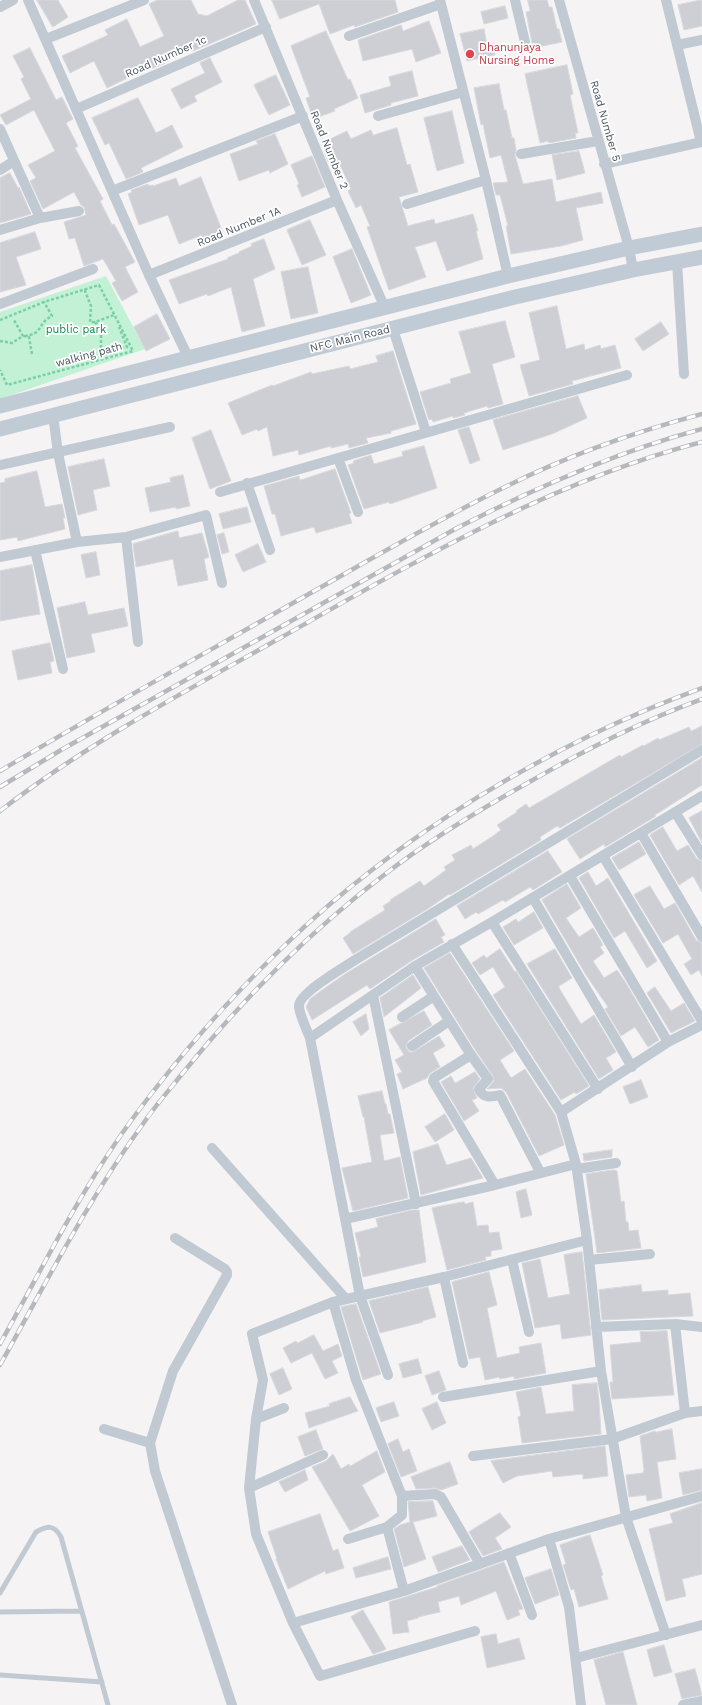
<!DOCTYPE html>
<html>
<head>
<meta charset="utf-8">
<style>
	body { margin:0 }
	canvas { display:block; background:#f5f3f3 }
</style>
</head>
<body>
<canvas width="702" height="1705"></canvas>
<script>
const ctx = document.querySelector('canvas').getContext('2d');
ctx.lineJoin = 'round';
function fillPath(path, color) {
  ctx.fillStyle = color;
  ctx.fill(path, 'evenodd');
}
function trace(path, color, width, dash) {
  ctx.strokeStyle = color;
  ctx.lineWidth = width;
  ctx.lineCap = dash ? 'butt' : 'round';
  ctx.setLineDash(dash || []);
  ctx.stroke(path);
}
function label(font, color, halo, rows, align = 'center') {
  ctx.font = font + ' "Work Sans",sans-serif';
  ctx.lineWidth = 3.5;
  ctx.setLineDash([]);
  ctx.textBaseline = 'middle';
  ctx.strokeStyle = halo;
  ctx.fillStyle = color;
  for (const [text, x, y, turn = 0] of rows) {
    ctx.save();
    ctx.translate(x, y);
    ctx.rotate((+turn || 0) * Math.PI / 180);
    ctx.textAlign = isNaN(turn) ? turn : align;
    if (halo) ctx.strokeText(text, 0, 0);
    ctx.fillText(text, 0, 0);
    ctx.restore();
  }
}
fillPath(new Path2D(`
	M106 276 145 349 0 399V312Z`), '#c3f1d5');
const building = new Path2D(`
	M37 0H58L68 17 53 27Z
	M158 0H191L198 14 207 16 238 0H245L256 24 193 51 192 49 163 64 149 70 148 68 107 88 94 61 70 73 62 56 108 35 105 30 127 19 140 47 164 36 149 4Z
	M272 0H395L398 12 355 27 354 25 330 34 319 4 280 19Z
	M528 0H547L549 7H552L557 29H559L562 42 533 48 526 12 530 11Z
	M702 0V26L684 30 678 5Z
	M505 6 508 18 484 24 481 12Z
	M429 21 441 53 416 62 412 49 363 61 358 40 401 25 403 31Z
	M484 29 487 45 493 44 495 55 467 61 460 34Z
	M326 31 348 80 350 79 358 98 334 109 335 111 313 119 306 98 310 97 291 46Z
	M30 48 56 100 62 97 73 119 66 123 78 146 75 148 103 199 100 201 112 225 114 224 135 262 125 267 138 292 122 301 112 283 116 281 103 259 84 266 75 238 69 239 64 222 86 215 84 207 81 205 74 192 43 209 30 181 36 178 28 165 55 151 34 110 6 125 0 115 31 99 21 79 24 77 13 56Z
	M210 58 222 82 194 96 197 101 181 109 171 89 205 73 200 63Z
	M567 65 573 94 570 95 578 133H575L576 138 549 143 548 141 540 143 525 74Z
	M412 71 418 96 391 103V105L365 113 360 95 391 86 389 77Z
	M276 75 290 105 269 115 254 85Z
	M499 84 504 110H506L512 138H514L516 150 515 155 523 184 552 179 556 202 601 192 603 203 576 208 583 240 561 246 511 254 506 226H508L500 195H496L493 183 508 182 501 155 490 158 483 124 481 125 474 88Z
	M138 98 156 133 172 125 183 147 141 168 143 172 126 179 109 143 105 145 92 118Z
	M452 111 464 163 437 171 424 118Z
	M397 128 407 165 410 164 418 192 399 197 408 226 434 219 435 224 473 214 478 231H476L483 259 447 271 436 241 415 247 426 277 389 290 367 227 370 226 361 205 356 208 348 191 351 189 337 158 328 162 324 151 330 148 326 141 347 131 351 139 371 130 373 135Z
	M275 134 288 164 270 173 269 170 239 181 230 154 258 144 256 141Z
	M579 151 585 173 557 180 552 155Z
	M312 156 325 187 302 197 297 185 299 184 291 165Z
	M10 173 18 188 19 187 31 214 0 223V178Z
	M201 177 223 233 204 240 202 235 179 244 168 215 139 225 128 194 132 192 131 190 148 184 149 186 153 185V186L176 178 179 186Z
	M310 220 326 255 302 265 287 230Z
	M35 232 41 249 16 257 26 285 0 292V243Z
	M264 239 275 269 253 279 265 326 242 332 231 287 208 296 207 294 179 304 169 280 228 259 227 258 239 253V252L252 246 251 244Z
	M352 249 371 295 351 303 333 257Z
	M308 267 318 313 291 319 281 272Z
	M557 306 566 349 584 344 585 350 600 345 601 349 615 345 621 368 572 381 573 384 529 396 520 365 540 360 529 313Z
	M157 314 170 339 146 351 134 327Z
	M505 321 515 357 492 364 503 404 488 408 487 406 464 413 465 415 453 418V416L433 422 432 419 429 420 420 392 451 383 450 379 471 373 459 332Z
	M661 322 669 334 643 351 635 339Z
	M393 351 416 424 391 431V433L366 438 368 443 349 448 348 444 331 448V446L299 455 298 450 273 456 267 427 258 431 257 429 242 435 228 403 272 385 273 386 311 372 312 374 349 366 350 369 378 362 376 356Z
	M578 396 587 418 552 434 503 450 493 420Z
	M469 427 480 460 470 464 458 430Z
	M211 430 231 481 210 489 192 438Z
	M424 446 437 488 390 504 389 502 364 509 348 465 354 463 353 461 371 455 374 464 403 456 402 452Z
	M104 459 110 486 93 490 97 510 78 515 68 467Z
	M335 469 351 513 349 514 352 523 316 533 314 527 281 536 275 514H272L264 486 299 476 300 480Z
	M37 471 45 507 62 504 65 518H63L65 529 18 541 17 537 0 540V483L5 482V479Z
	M183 475 190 506 176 509V507L150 512 145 488 171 482 170 478Z
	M247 507 251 522 223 529 219 514Z
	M178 531 179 538 202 533 209 557 204 559 208 580 178 586 173 559 136 567 133 544Z
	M224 533 229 552 222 554 217 535Z
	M258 544 266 562 243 572 235 555Z
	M96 552 100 575 86 578 81 555Z
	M32 565 40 614 0 621V571Z
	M85 602 88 615 124 608 128 626 91 634 95 652 67 658 57 608Z
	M50 643 54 661 50 662 52 673 18 680 12 651Z
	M702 726V744L560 828 557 826 540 837 541 840 450 895 449 894 429 908 353 954 343 938 350 933V932L385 910 383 906 391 901 390 900 420 881 424 886 446 870 444 867 455 860 452 855 471 845 473 849 493 836 501 830 497 825 517 812 516 811 526 804 529 808 620 755 621 757 643 745 644 746 658 738 659 740 689 727 691 731Z
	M702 758V785L655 815 656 816 605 847 604 844 580 859 567 839Z
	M702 811V843L689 818Z
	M663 827 677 851 688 845 697 859 702 861V892L693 876 679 885 650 835Z
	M639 842 646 854 619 870 612 858Z
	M548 851 562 872 533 890 530 887 505 902 503 900 478 914 476 912 465 919 457 906Z
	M588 872 596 886 608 878 657 961 647 968 625 931 614 938 579 878Z
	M567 884 581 908 566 918 579 937 593 928 603 945 600 947 604 953 593 961 604 978 617 970 626 983 659 1040 648 1047 635 1027 621 1036 605 1009 608 1007 586 975 542 900Z
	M650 886 664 909 675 903 696 940 702 943V976L699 970 691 975 684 964 692 959 678 934 663 943 634 895Z
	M534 912 543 928 514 945 503 927 516 919 518 922Z
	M436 919 445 935 441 937 444 942 411 961 370 989 367 985 312 1020 306 1007 310 999 318 993 345 974Z
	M500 949 515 972 516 971 589 1086 576 1094 575 1092 561 1100 493 995 505 987 493 967 480 975 472 963 484 955 486 958Z
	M555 949 572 978 559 986V988L581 1024 594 1015 616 1052 606 1058 613 1070 599 1079 527 964Z
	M450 953 514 1051 500 1060 511 1078 525 1069 555 1115 564 1145 539 1156 506 1092 501 1088 487 1089 494 1081 493 1076 476 1051 424 968Z
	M413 975 421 988 384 1017 380 998Z
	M655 987 671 1011 684 1003 695 1021 671 1033 647 993Z
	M424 1011 432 1025 408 1041 406 1047 409 1052H413L439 1036 445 1046 433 1053 440 1067 430 1073 427 1078 403 1089 397 1074 402 1072 395 1060 404 1055 389 1030Z
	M366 1014 369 1029 361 1036 353 1022Z
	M475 1072 480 1079 473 1088 477 1098 472 1100 479 1111 464 1121 441 1082 451 1076 455 1083Z
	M641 1080 648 1097 630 1104 623 1087Z
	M382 1091 385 1104H386L388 1114H390L394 1133 380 1135 384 1161 400 1157 408 1198 353 1211 342 1168 372 1162 364 1117H363L358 1096Z
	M445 1114 454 1130 435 1142 425 1127Z
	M438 1144 446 1164 447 1165 471 1158 483 1178 421 1195 413 1152Z
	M612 1150V1157L584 1161 583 1154Z
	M614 1170 617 1171 621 1202 624 1201 626 1222H628L629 1231 638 1230 641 1248 597 1253 586 1174Z
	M526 1189 532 1215 521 1218 516 1192Z
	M464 1202 465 1204 473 1202 477 1226 488 1225 489 1233 499 1232 502 1249 491 1251V1256L485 1257 486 1260 447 1270 432 1208Z
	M412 1210H419L426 1262 363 1277 359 1257H361L355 1233 378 1227 376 1219Z
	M582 1252 591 1335 562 1339 560 1324 535 1328 522 1263 540 1259 548 1298 570 1294 564 1255Z
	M489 1272 497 1305 487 1308 497 1358 520 1353 519 1347 541 1343 546 1373 514 1379V1376L500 1379 499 1377 485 1380 480 1357 469 1359 452 1282Z
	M641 1285 642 1292 668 1290V1295L690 1293 693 1316 602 1320 599 1290Z
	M428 1287 436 1317 422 1321 423 1322 380 1333 369 1301Z
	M356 1304 381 1374 363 1380 341 1307Z
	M667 1331 674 1395 612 1399 610 1382H613L610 1345 641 1342 640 1332Z
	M314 1335 323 1351 338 1344 342 1356 332 1361 338 1373 325 1379 312 1353 291 1363 283 1348 296 1341 297 1343Z
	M418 1359 422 1373 403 1378 399 1364Z
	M283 1368 292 1389 279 1395 270 1374Z
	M439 1371 446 1390 432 1395 425 1376Z
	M597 1383 599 1401 601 1434 522 1443 518 1417 521 1416 516 1392 541 1387 546 1414 574 1411 572 1385Z
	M350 1397 358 1411 309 1428 305 1413 330 1406 329 1404Z
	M394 1402 399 1416 381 1422 376 1408Z
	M437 1402 446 1423 432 1430 422 1409Z
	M672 1429 676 1459 657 1462 662 1498 647 1501 646 1495 629 1497 626 1475 643 1473 644 1470 640 1436 655 1431 656 1432Z
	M316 1430 323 1449 305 1456 298 1437Z
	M398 1439 403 1452 409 1449 417 1471 401 1477 388 1444Z
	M605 1446 608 1476 583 1479V1474L553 1477 552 1471 517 1476 503 1483 491 1461Z
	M377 1451 385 1472 362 1485 379 1516 350 1531 312 1467 326 1461 333 1454 341 1469 349 1464 350 1466Z
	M450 1462 458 1484 441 1490 435 1488 416 1489 411 1477Z
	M702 1469V1490L683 1495 679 1473Z
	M305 1470 308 1480 285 1492 279 1482Z
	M433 1501 437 1516 413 1522 426 1559 404 1567 394 1529 400 1525 410 1522 408 1502Z
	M702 1503V1574L682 1579 686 1596 666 1601 649 1529 673 1523 670 1514Z
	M500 1513 511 1527 495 1538 502 1549 483 1556 469 1532Z
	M320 1514 333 1551 338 1549 344 1568 326 1574 325 1571 288 1589 276 1559H277L268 1532Z
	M590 1535 603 1575 601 1576 608 1599 579 1607 574 1589 571 1590 563 1565 566 1564 560 1545Z
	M462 1546 470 1560 438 1572 432 1557Z
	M388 1557 391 1569 356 1578 353 1568Z
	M504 1562 523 1609 518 1610 520 1615 507 1620 496 1591 461 1605 459 1596 438 1602 440 1612 418 1617V1618L407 1621 409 1632 393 1634 389 1602 437 1587V1586Z
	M551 1569 559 1595 535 1604 525 1578Z
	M363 1610 386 1649 382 1651 373 1654 351 1617Z
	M496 1634 498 1644 519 1638 525 1659 487 1668 481 1637Z
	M664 1645 672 1672 654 1677 647 1650Z
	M623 1652 637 1705H606L594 1660Z
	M695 1669 702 1695 682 1699 675 1674Z`);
fillPath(building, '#cdcfd5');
trace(building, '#d7d9de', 1);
trace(new Path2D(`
	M84 291H85L91 306 90 322H95L114 315
	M0 320 44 302 99 285 133 351 7 385 0 370
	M95 322 101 330V354L127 347 119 327
	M0 341 12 343 23 336 14 320
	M32 354 29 337 23 336C44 335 37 323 52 316L44 302`), '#7ad0a6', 2.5, [3, 2]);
trace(new Path2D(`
	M0 1593 36 1532C47 1526 54 1524 61 1537L108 1705
	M0 1612 81 1611
	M0 1675 102 1682`), '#c1cad2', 5);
trace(new Path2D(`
	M28 0 149 275 188 357
	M254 0 337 200 385 308
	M440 0 486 180 508 276
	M515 0 525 42
	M559 0 629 248 633 270
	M666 0 701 142
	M0 7 13 0
	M349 36 441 4
	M46 39 144 0
	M677 45 702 40
	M76 109 266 27
	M378 116 463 92
	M0 129 40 218
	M521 154 598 141
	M604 164 702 142
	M0 170 14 161
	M112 191 303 116
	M407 204 486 180
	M0 230 40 218 79 211
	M677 262 684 374
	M149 275 337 200
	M0 304 93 269
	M393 329 426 432
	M53 415 58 453 77 542
	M338 458 358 512
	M0 465 170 427
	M247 483 270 550
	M220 492 627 375
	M126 537 138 642
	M35 550 63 669
	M0 557 77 542 126 537 206 515 222 583
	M675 812 702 855
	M641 833 702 937
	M603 856 702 1021
	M570 876 668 1042
	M533 898 632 1067
	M492 922 598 1089
	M452 944 561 1112 576 1164 587 1240 601 1371 626 1517 666 1635
	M415 966 471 1055 488 1079 479 1089C483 1099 492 1097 500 1095L540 1172
	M373 995 416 1204
	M402 1017 434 996
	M310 1038C307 1030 299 1014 299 1006 298 994 344 967 355 960L702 750
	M412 1046 449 1021
	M471 1055 437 1076 434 1078 433 1081 495 1185
	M561 1112 668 1042 702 1025
	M212 1148 346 1299
	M577 1169 616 1163
	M345 1219 495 1185 576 1164
	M175 1238 225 1269 227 1272V1275L173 1371 150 1443 155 1471 232 1705
	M512 1260 529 1332
	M589 1260 650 1254
	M444 1277 463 1363
	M333 1302 356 1380 402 1496V1515L387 1527
	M596 1327 675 1324
	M388 1375 360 1296 310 1038 415 966 492 922 702 796
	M443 1397 601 1371
	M685 1413 675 1324 702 1327
	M256 1419 284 1408
	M104 1429 150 1443
	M473 1456 612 1439 685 1413 702 1411
	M249 1488 323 1455
	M402 1496 435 1494 441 1497 480 1564
	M348 1539 387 1527 404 1591
	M549 1539 569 1607 581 1705
	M509 1553 532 1615
	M293 1623 404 1591 549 1539 702 1496
	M475 1631 320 1676 293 1623 256 1534 249 1488 256 1419 263 1380 252 1334 333 1302 444 1277 587 1240
	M576 1658 702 1625
	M683 1705 702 1701`), '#c1cad2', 10);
trace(new Path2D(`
	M0 406 508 276 629 248 702 234
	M0 429 511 298 633 270 702 257`), '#c1cbd6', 15);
const rail = new Path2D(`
	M0 771C99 712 200 656 300 599 368 561 435 521 505 487 567 456 635 432 702 414
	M0 787 61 750 457 528C535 488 616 452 702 429
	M0 811C88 743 186 691 282 637 416 561 552 481 702 442
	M0 1344C43 1267 83 1185 136 1114 180 1055 230 998 283 947 397 836 553 742 702 688
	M0 1365C46 1283 89 1198 145 1121 156 1105 170 1089 182 1074 242 1000 309 932 384 875 430 839 481 809 531 781 586 749 642 721 702 699`);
trace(rail, '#b5b8bd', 4.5);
trace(rail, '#fff', 3, [9]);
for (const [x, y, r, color] of [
	[470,54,5,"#e0444e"]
]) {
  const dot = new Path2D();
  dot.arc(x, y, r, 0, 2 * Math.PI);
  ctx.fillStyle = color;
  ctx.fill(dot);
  trace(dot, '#fff', 1.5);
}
label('11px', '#be3a42', '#fff', [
	["Dhanunjaya",479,48],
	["Nursing Home",479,61]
], 'left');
label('11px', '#4a5661', '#fff', [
	["Road Number 1c",166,57,-24],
	["Road Number 5",605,121,74],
	["Road Number 2",329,150,68],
	["Road Number 1A",239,227,-22],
	["NFC Main Road",350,339,-14],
	["walking path",89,355,-15]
]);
label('11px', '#17864f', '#fff', [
	["public park",76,330]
]);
</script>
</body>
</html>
